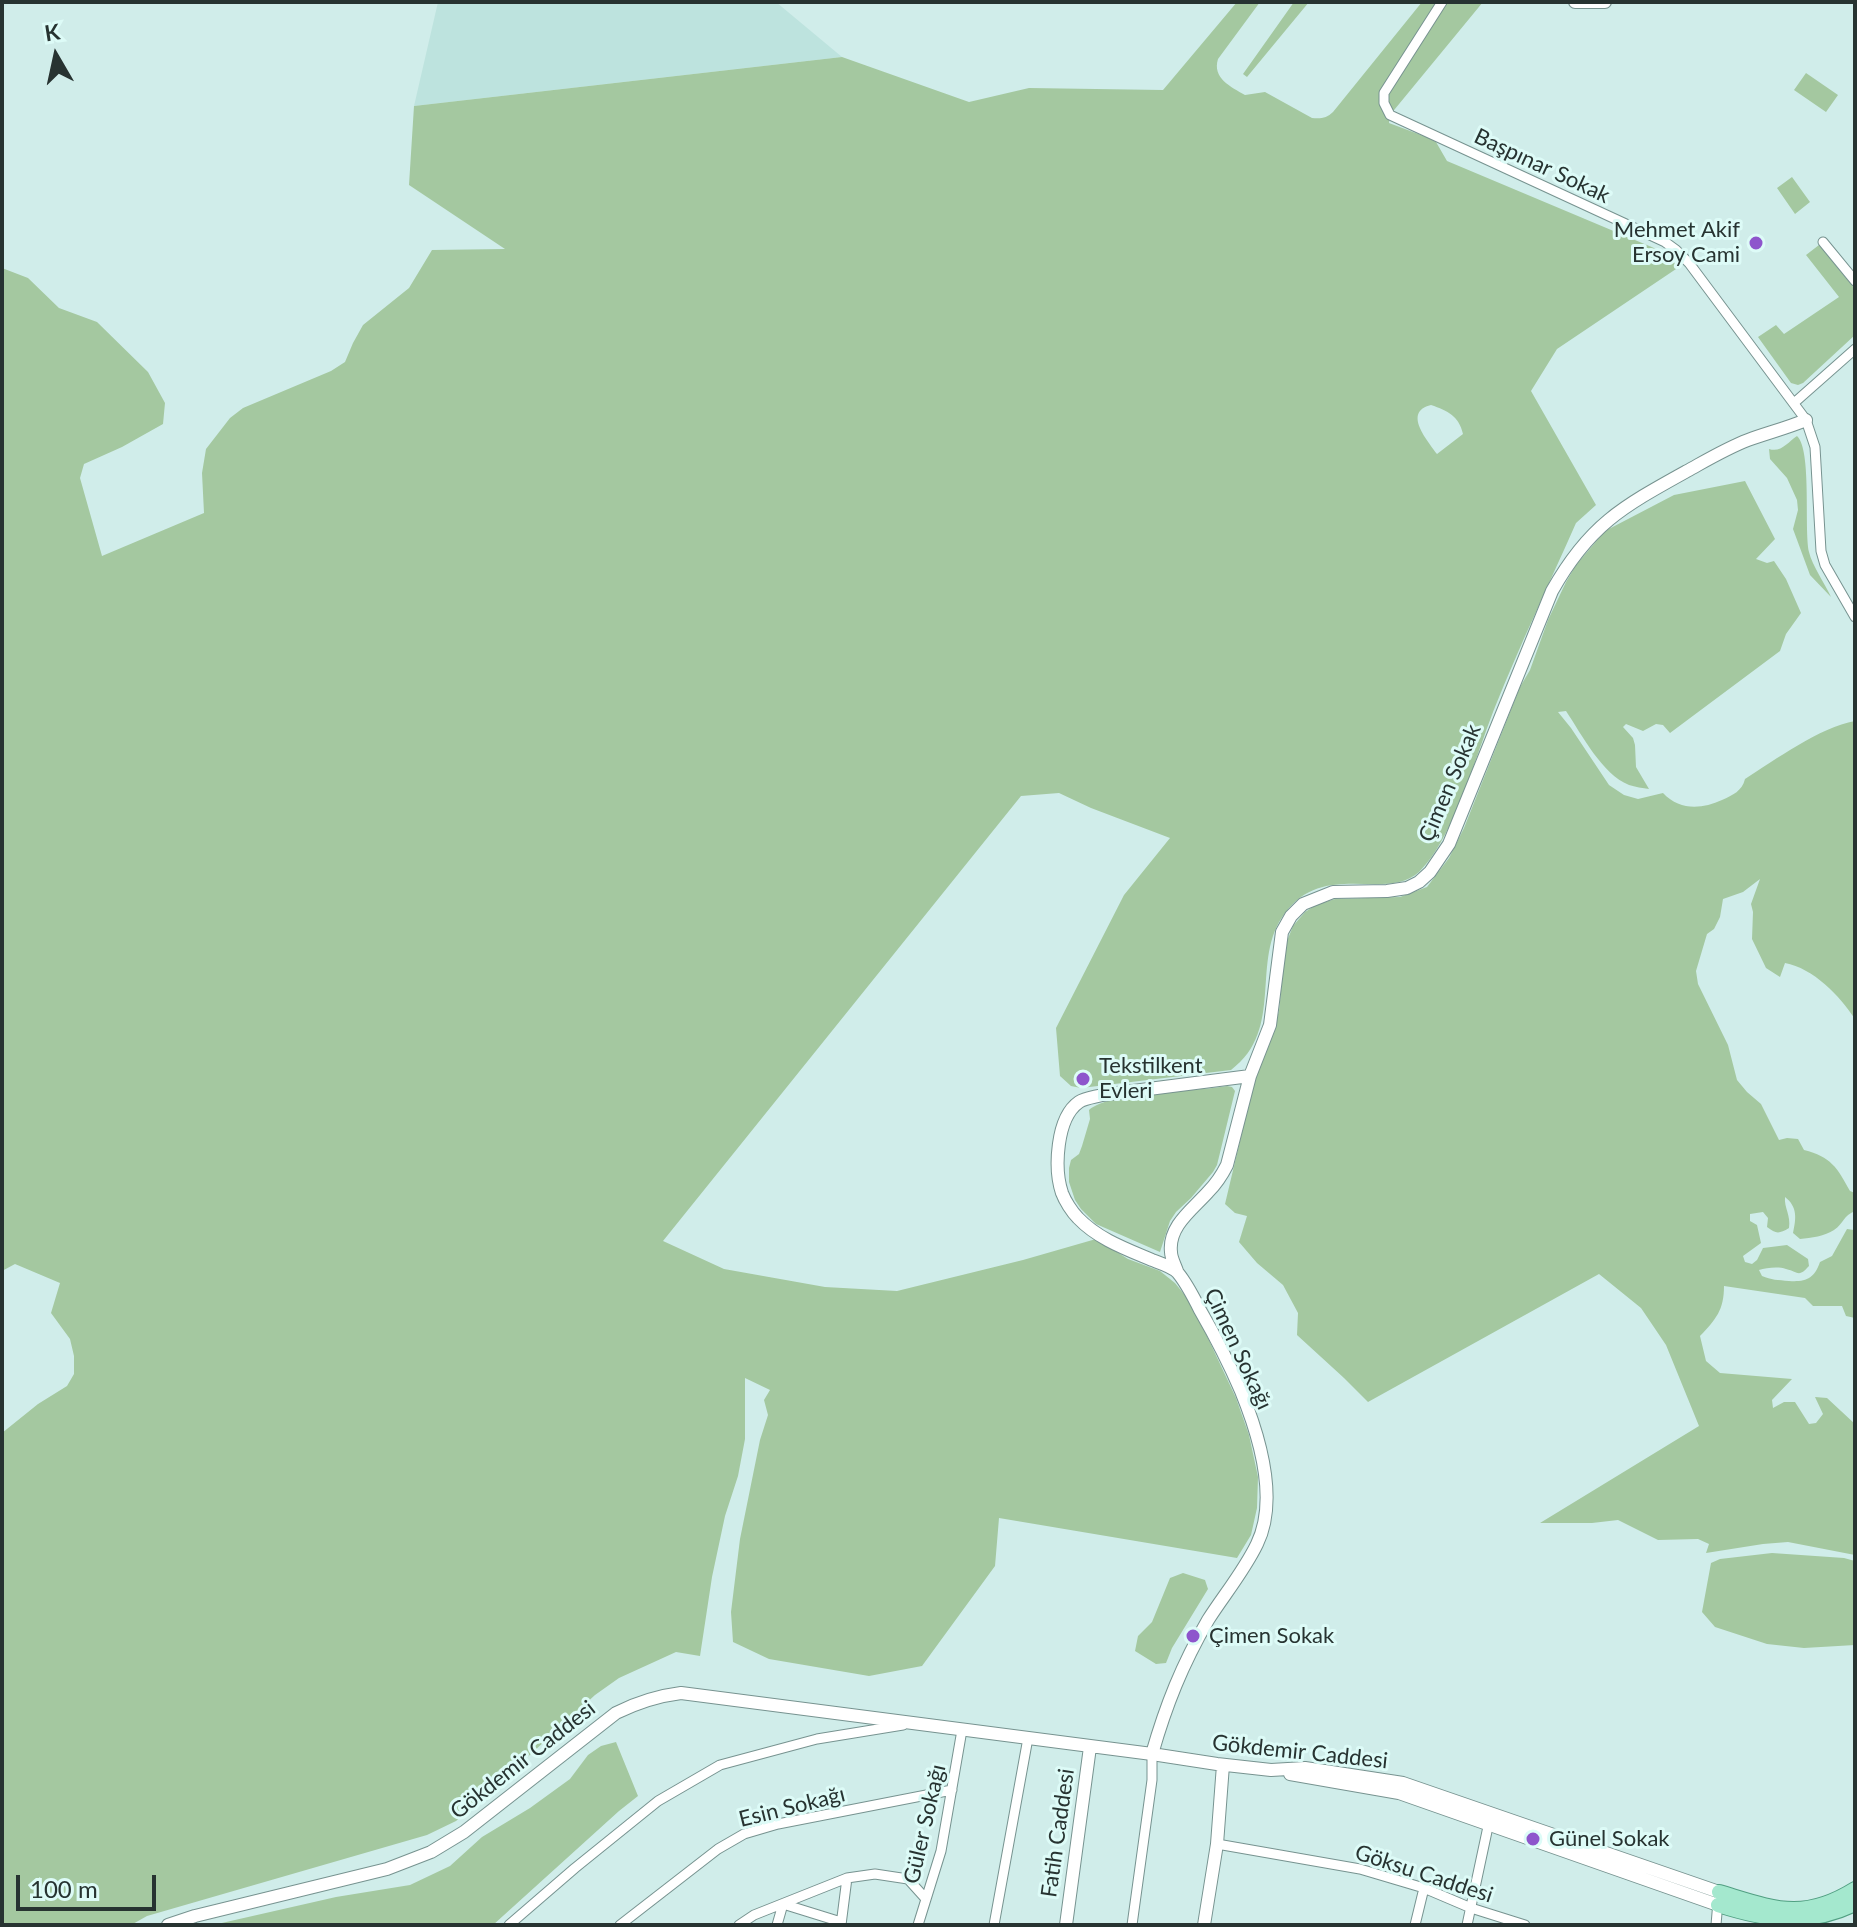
<!DOCTYPE html>
<html>
<head>
<meta charset="utf-8">
<style>
	body { margin:0 }
	#map { position:relative; width:1857px; height:1927px; overflow:hidden; background:#d0edea; font-family:Lato,sans-serif }
	canvas { display:block }
	.frame { position:absolute; inset:0; border:4px solid #273331; pointer-events:none }
	.north { position:absolute; left:16px; top:16px; width:80px; height:80px; -webkit-text-stroke:6px #ddfbf7; paint-order:stroke; rotate:351deg; font-size:22px; font-weight:700; line-height:32px; text-align:center; color:#273331 }
	.north::after { content:''; display:block; margin:auto; width:28px; height:36px; background:#273331; clip-path:polygon(50% 0,100% 100%,50% 72%,0 100%) }
	.scale { position:absolute; left:16px; top:1875px; width:140px; height:36px; box-sizing:border-box; border:4px solid #273331; border-top:0; padding-left:10px; font-size:24px; line-height:28px; white-space:nowrap; color:#273331; -webkit-text-stroke:6px #ddfbf7; paint-order:stroke }
</style>
</head>
<body>
<div id="map">
<canvas width="1857" height="1927"></canvas>
<div class="frame"></div>
<div class="north">K</div>
<div class="scale">100 m</div>
</div>
<script>
const ctx = document.querySelector('canvas').getContext('2d');
ctx.lineJoin = 'round';
function fillPath(path, color) {
  ctx.fillStyle = color;
  ctx.fill(path, 'evenodd');
}
function trace(path, color, width, dash) {
  ctx.strokeStyle = color;
  ctx.lineWidth = width;
  ctx.lineCap = dash ? 'butt' : 'round';
  ctx.setLineDash(dash || []);
  ctx.stroke(path);
}
function label(font, color, halo, rows, align = 'center') {
  ctx.font = font + ' Lato,sans-serif';
  ctx.lineWidth = 6;
  ctx.setLineDash([]);
  ctx.textBaseline = 'middle';
  ctx.strokeStyle = halo;
  ctx.fillStyle = color;
  for (const [text, x, y, turn = 0] of rows) {
    ctx.save();
    ctx.translate(x, y);
    ctx.rotate((+turn || 0) * Math.PI / 180);
    ctx.textAlign = isNaN(turn) ? turn : align;
    if (halo) ctx.strokeText(text, 0, 0);
    ctx.fillText(text, 0, 0);
    ctx.restore();
  }
}
fillPath(new Path2D(`
	M438 2H776L842 57 414 106Z`), '#bde3de');
fillPath(new Path2D(`
	M1237 2H1260L1218 59C1212 78 1231 87 1245 95L1265 92 1312 118C1321 119 1327 118 1333 112L1422 2H1483L1390 115 1389 123 1429 138 1436 142 1447 161 1654 248 1666 255 1679 267 1557 349 1531 391 1596 505 1576 523C1549 584 1520 645 1495 707 1477 752 1453 840 1419 872 1386 902 1325 860 1285 913 1249 960 1286 1029 1231 1070L1081 1088 1071 1086 1060 1076 1056 1028 1124 895 1170 838 1091 808 1059 793 1021 796 663 1241 724 1269 825 1287 897 1291 1023 1260 1096 1239 1128 1259 1160 1271 1175 1283 1192 1304 1236 1398 1249 1435 1258 1477 1257 1508 1251 1535 1237 1558 999 1518 995 1566 922 1666 869 1676 769 1659 733 1642 731 1612 740 1539 760 1440 768 1415 764 1400 770 1390 745 1378V1439L738 1476 725 1516 712 1577 700 1656 676 1652 619 1678 595 1695 483 1798 456 1821 427 1835 147 1916 131 1925H2V1433L38 1404 67 1386 74 1374V1356L70 1339 51 1313 60 1283 15 1264 2 1271V268L28 278 59 308 97 322 148 372 165 403 163 424 122 447 84 464 80 478 102 556 204 513 202 473 206 449 230 418 243 408 331 371 345 362 353 343 363 325 409 288 432 250 505 249 409 185 414 106 842 57 969 102 1029 88 1163 90ZM1431 405C1448 411 1459 416 1463 434L1437 454C1428 441 1402 412 1431 405Z
	M1294 2H1309L1247 77 1243 74Z
	M1806 73 1838 95 1826 112 1794 90Z
	M1792 177 1810 202 1795 214 1777 188Z
	M1819 245 1855 289V335L1803 383 1798 385 1791 383 1758 337 1776 325 1784 334 1839 297 1806 255Z
	M1797 436C1812 450 1804 527 1809 552 1812 565 1825 584 1831 597L1810 575 1793 529 1798 510 1797 500 1787 478 1770 459 1769 449C1781 453 1788 442 1797 436Z
	M1745 481 1775 539 1756 559 1767 563 1774 561 1786 579 1801 613 1786 634 1780 651 1670 733 1663 725 1656 724 1643 731 1626 724 1623 727 1633 738 1635 745 1636 767 1649 789C1643 788 1635 787 1629 785 1602 774 1582 735 1566 711L1558 712 1571 728 1609 785 1624 795 1638 799 1663 793C1680 811 1702 809 1722 800 1733 795 1742 791 1745 779 1775 760 1820 727 1855 721V1019C1840 996 1813 968 1785 963L1780 977 1766 968 1752 939 1753 912 1751 904 1760 879 1743 892 1723 899 1720 917 1714 929 1707 934 1696 971 1698 984 1728 1045 1737 1080 1747 1092 1761 1104 1779 1140 1787 1138 1798 1139 1804 1150C1831 1157 1837 1167 1850 1191L1855 1193V1211C1843 1216 1844 1223 1834 1230 1825 1236 1811 1238 1800 1239L1793 1233C1796 1219 1798 1207 1785 1197 1784 1208 1791 1215 1789 1228 1779 1234 1776 1234 1767 1227L1768 1218 1763 1212 1750 1214V1221L1757 1225 1761 1243 1743 1256 1745 1262 1752 1264 1757 1260 1763 1248 1787 1245 1808 1259 1809 1266C1798 1278 1799 1272 1786 1269 1778 1266 1766 1268 1759 1270L1762 1276C1771 1280 1778 1280 1789 1281 1806 1282 1814 1279 1820 1262L1832 1256 1847 1229 1854 1230 1855 1318 1846 1316 1842 1306H1813L1805 1298 1724 1286C1724 1310 1716 1319 1700 1336L1706 1361 1720 1373 1792 1379 1772 1400 1773 1408 1784 1402H1795L1809 1424 1816 1423 1823 1414 1815 1397 1827 1398 1855 1424V1555L1788 1542 1763 1544 1706 1553 1709 1544 1698 1539 1658 1540 1618 1520 1592 1523H1540L1699 1426 1666 1345 1641 1308 1599 1274 1368 1402 1344 1378 1297 1335 1298 1313 1283 1285 1257 1263 1239 1242 1247 1216 1235 1213 1225 1204 1257 1069 1272 1035 1279 1011 1284 960 1287 941 1293 926 1305 912 1316 905 1335 899 1400 897 1427 887 1449 858 1464 828 1520 687 1530 670 1548 620 1566 582 1576 565 1605 531 1674 495Z
	M1227 1086 1232 1087 1235 1091 1217 1165 1213 1172 1191 1198 1176 1212 1170 1221 1160 1252 1096 1224 1081 1209 1075 1200 1069 1182V1168L1071 1160 1079 1154 1082 1146 1090 1119 1089 1110C1111 1091 1194 1092 1227 1086Z
	M1772 1553 1844 1558 1855 1561V1645L1804 1648 1767 1644 1715 1627 1702 1612 1711 1563 1720 1559Z
	M1183 1573 1205 1580 1208 1589 1172 1648 1166 1663 1156 1664 1135 1651 1138 1636 1152 1622 1170 1578Z
	M616 1742 638 1796 619 1811 493 1925H213L336 1897 410 1885 450 1866 482 1837 530 1808 570 1779 588 1755 601 1746Z`), '#a4c8a0');
const street = new Path2D(`
	M1442 2 1384 93V103L1390 115 1665 242 1676 250 1689 263 1806 420 1815 447 1821 551 1825 565 1855 617
	M1823 242 1855 281
	M1794 403 1855 349
	M1217 1844 1360 1869 1424 1888 1471 1908 1525 1925
	M509 1925 575 1868 658 1801 720 1765 817 1739 903 1725
	M620 1925 718 1849 744 1834 778 1824 952 1790
	M739 1925 754 1915 847 1878 875 1874 908 1879 926 1899
	M777 1925 783 1904 841 1922
	M841 1925 847 1878
	M918 1925 941 1851 962 1730
	M994 1925 1028 1738
	M1132 1925 1152 1780V1754
	M1415 1925 1424 1888
	M1467 1925 1489 1822
	M1716 1925 1718 1901`);
const secondary = new Path2D(`
	M1575 2H1605
	M1177 1271C1175 1265 1171 1258 1171 1252 1168 1226 1193 1209 1208 1192 1216 1184 1222 1175 1227 1165L1250 1076 1270 1025 1282 932 1291 916 1303 904 1333 892 1387 891 1407 888 1419 882 1430 872 1449 844 1552 591C1589 525 1622 507 1687 471 1707 460 1727 448 1748 440 1767 433 1787 428 1806 420
	M1152 1754C1166 1705 1182 1665 1208 1620 1224 1595 1244 1571 1257 1544 1279 1499 1259 1435 1241 1391 1229 1363 1215 1336 1200 1310 1194 1298 1187 1284 1178 1273 1173 1267 1160 1263 1152 1260 1126 1249 1098 1239 1078 1218 1072 1212 1065 1201 1062 1193 1054 1169 1056 1118 1079 1102 1085 1098 1095 1097 1102 1095L1250 1076
	M1290 1774 1399 1793 1718 1905
	M168 1925 195 1916 387 1869 431 1852 464 1832 616 1713C638 1702 657 1696 681 1693L1152 1754 1217 1764 1271 1770 1305 1768 1403 1783 1719 1892
	M1066 1925 1090 1747
	M1204 1925 1217 1844 1223 1765`);
const primary = new Path2D(`
	M1719 1892C1773 1908 1802 1922 1855 1889
	M1718 1905C1768 1921 1807 1927 1855 1904`);
trace(street, '#779390', 11);
trace(secondary, '#779390', 14);
trace(primary, '#519f82', 16);
trace(street, '#fff', 9);
trace(secondary, '#fff', 12);
trace(primary, '#a4e8ce', 14);
for (const [x, y, r, color] of [
	[1756,243,8,"#8e55cc"],
	[1083,1079,8,"#8e55cc"],
	[1193,1636,8,"#8e55cc"],
	[1533,1839,8,"#8e55cc"]
]) {
  const dot = new Path2D();
  dot.arc(x, y, r, 0, 2 * Math.PI);
  ctx.fillStyle = color;
  ctx.fill(dot);
  trace(dot, '#ddfbf7', 3);
}
label('22px', '#273331', '#ddfbf7', [
	["Başpınar Sokak",1542,166,25],
	["Çimen Sokak",1450,783,-67],
	["Çimen Sokağı",1238,1349,65],
	["Gökdemir Caddesi",1300,1752,6],
	["Gökdemir Caddesi",523,1760,-38],
	["Esin Sokağı",792,1807,-14],
	["Güler Sokağı",925,1824,-77],
	["Fatih Caddesi",1058,1833,-82],
	["Göksu Caddesi",1424,1874,18]
]);
label('22px', '#273331', '#ddfbf7', [
	["Mehmet Akif",1740,230,"right"],
	["Ersoy Cami",1740,255,"right"],
	["Tekstilkent",1099,1066],
	["Evleri",1099,1091],
	["Çimen Sokak",1209,1636],
	["Günel Sokak",1549,1839]
], 'left');
</script>
</body>
</html>
